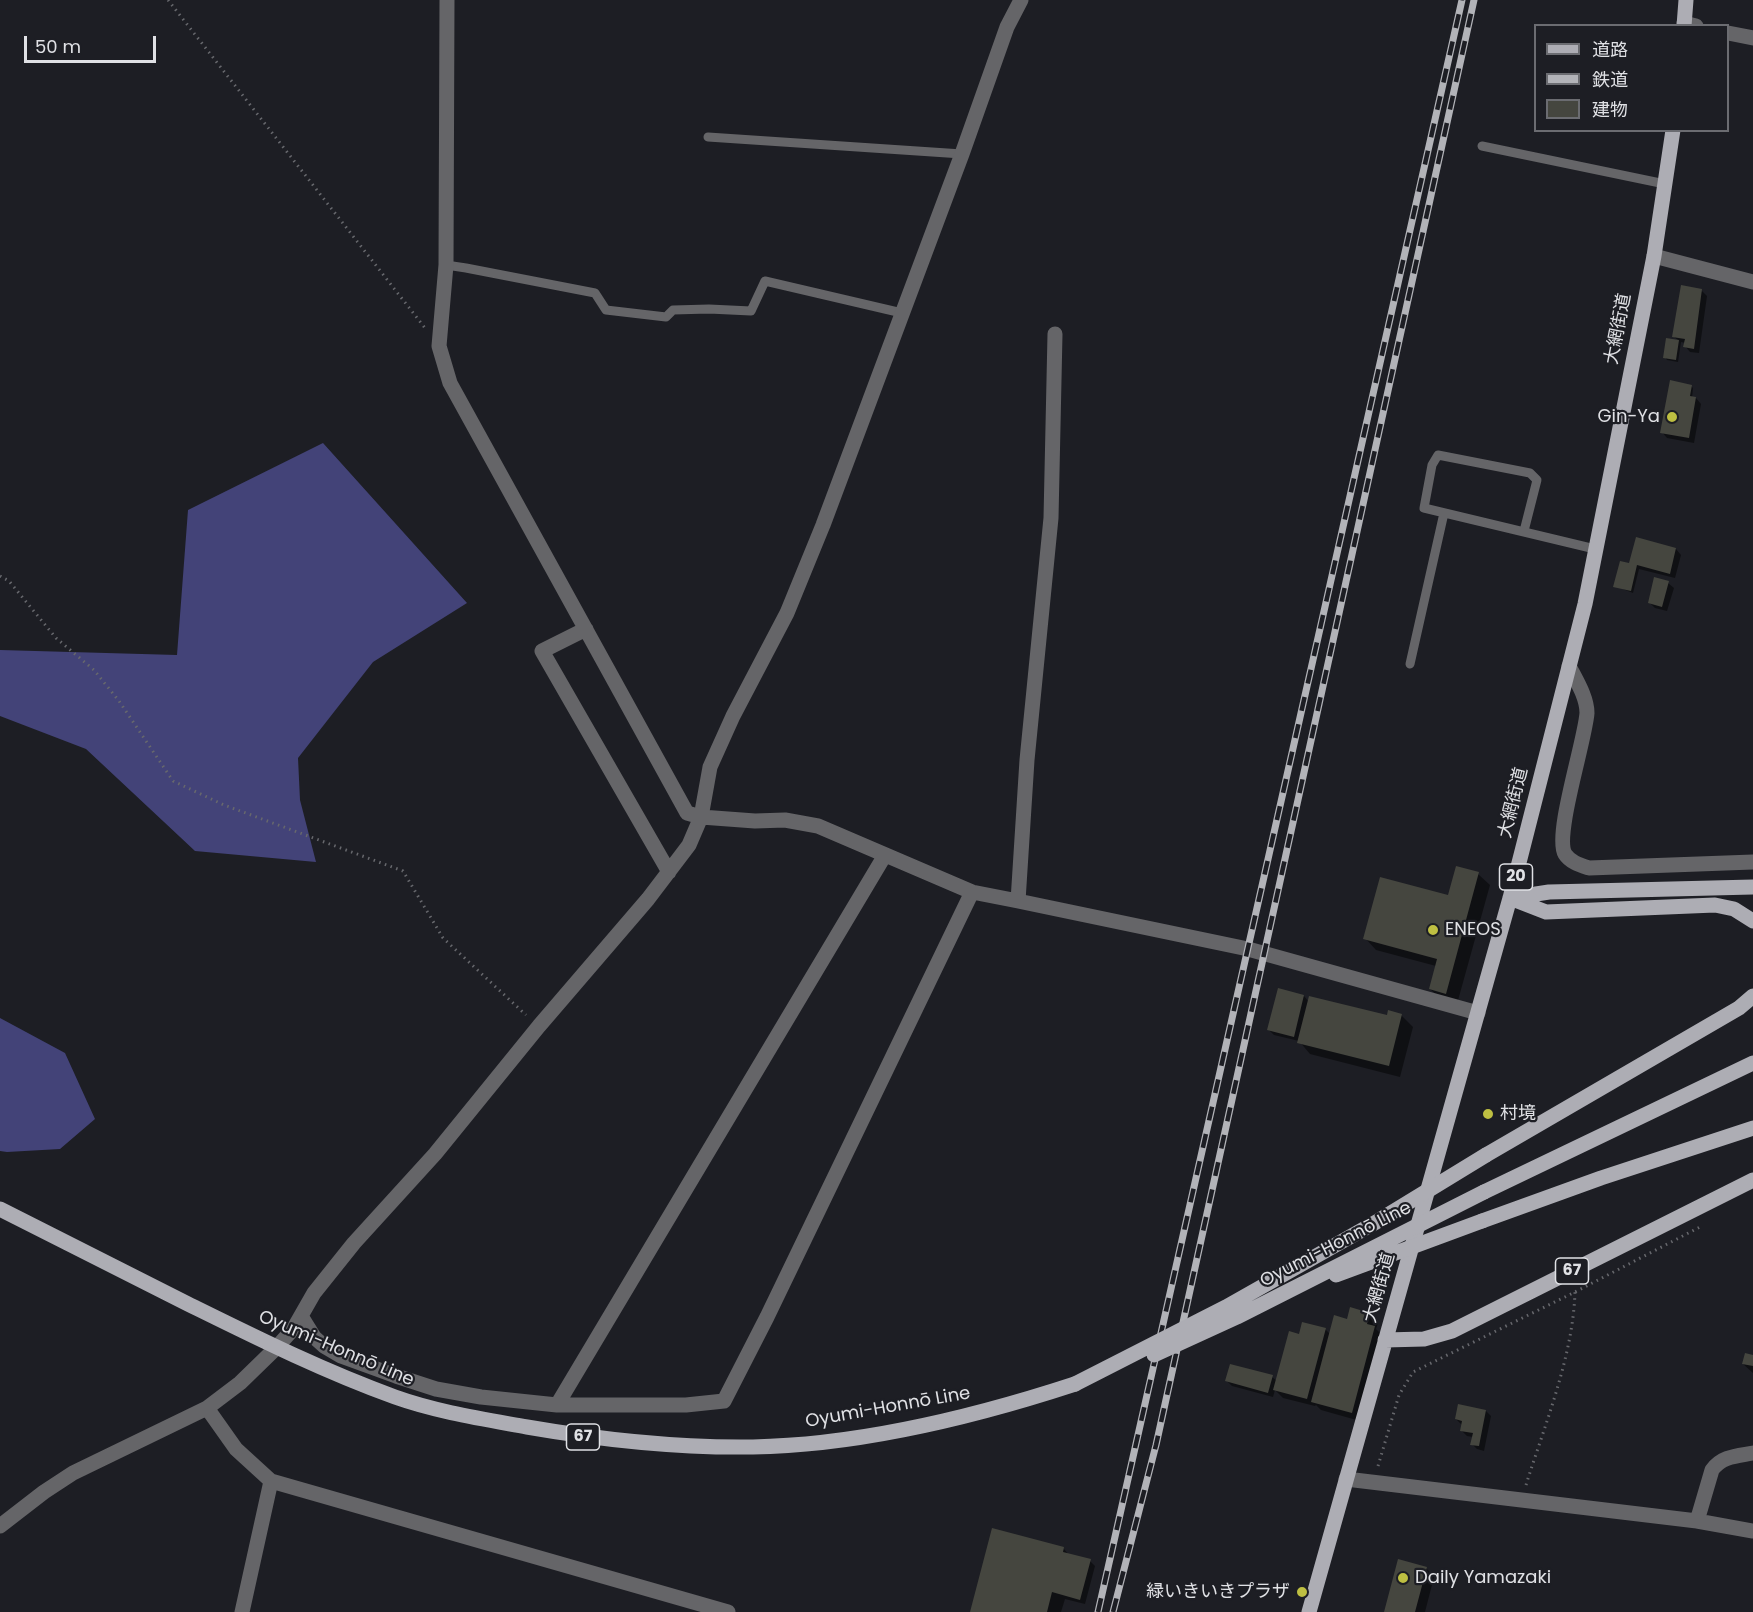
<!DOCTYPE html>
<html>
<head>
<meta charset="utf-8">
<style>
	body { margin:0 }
	#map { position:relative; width:1753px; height:1612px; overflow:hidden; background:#1d1e24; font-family:Poppins,"Noto Sans JP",sans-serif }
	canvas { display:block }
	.legend { position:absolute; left:1534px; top:24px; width:195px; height:108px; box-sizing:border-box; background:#1d1e24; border:2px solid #6b6c71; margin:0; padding:8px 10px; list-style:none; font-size:18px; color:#e0e1e5 }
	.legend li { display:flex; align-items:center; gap:12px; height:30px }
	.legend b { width:30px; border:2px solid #6b6c71 }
	.scale { position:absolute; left:24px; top:36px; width:132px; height:27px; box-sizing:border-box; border:3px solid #e0e1e5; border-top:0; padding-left:8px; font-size:18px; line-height:21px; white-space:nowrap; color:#e0e1e5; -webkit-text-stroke:4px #1d1e24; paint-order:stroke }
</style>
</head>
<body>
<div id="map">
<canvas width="1753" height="1612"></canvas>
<ul class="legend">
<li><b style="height:8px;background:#adadb4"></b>道路</li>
<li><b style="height:8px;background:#b2b3b8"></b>鉄道</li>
<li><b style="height:16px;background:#45463f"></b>建物</li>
</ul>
<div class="scale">50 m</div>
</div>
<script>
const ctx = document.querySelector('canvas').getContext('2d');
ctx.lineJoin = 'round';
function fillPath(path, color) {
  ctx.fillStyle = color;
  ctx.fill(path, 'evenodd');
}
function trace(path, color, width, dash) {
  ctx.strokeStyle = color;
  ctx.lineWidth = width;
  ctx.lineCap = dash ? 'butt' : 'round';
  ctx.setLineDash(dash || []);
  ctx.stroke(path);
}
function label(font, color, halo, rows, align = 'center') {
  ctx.font = font + ' Poppins,"Noto Sans JP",sans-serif';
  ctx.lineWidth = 4.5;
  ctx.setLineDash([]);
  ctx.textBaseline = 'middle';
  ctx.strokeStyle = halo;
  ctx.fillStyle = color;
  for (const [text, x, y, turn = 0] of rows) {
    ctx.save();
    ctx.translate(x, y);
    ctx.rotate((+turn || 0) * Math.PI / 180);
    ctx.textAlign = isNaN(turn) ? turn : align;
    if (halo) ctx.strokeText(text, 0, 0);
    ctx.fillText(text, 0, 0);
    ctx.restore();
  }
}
fillPath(new Path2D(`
	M323 443 467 603 373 662 298 758 300 800 316 862 195 851 86 749 0 716V650L177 655 188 510Z
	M0 1018 65 1053 95 1119 60 1149 7 1152 0 1151Z`), '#434378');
fillPath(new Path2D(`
	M1702 291 1707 296 1699 353 1690 352 1685 346 1686 343 1681 342 1678 362 1667 360 1665 357 1679 341 1673 336Z
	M1691 386 1693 388 1692 398H1696L1701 404 1694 443 1667 438 1662 432Z
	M1676 549 1681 555 1675 578 1639 569 1633 593 1615 586 1630 565Z
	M1668 583 1674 588 1667 611 1655 608 1649 602Z
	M1478 874 1490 885 1457 1004 1442 1000 1430 989 1436 966 1376 950 1365 938 1449 897Z
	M1304 996 1309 1002 1388 1017 1401 1015 1413 1027 1400 1077 1310 1054 1299 1041 1274 1035 1269 1030Z
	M1369 1314 1378 1323 1376 1329 1383 1336 1360 1421 1321 1410 1316 1405 1315 1406 1283 1398 1275 1390 1273 1397 1232 1386 1227 1381 1272 1377 1277 1381 1300 1336 1303 1324 1326 1330 1330 1334 1348 1320Z
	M1753 1357V1373L1743 1364Z
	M1486 1411 1491 1416 1484 1451 1477 1449 1472 1444 1473 1437 1467 1436 1461 1430 1462 1425 1456 1419Z
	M1064 1549 1070 1556 1090 1561 1095 1566 1085 1604 1065 1599 1061 1612H971Z
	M1426 1568 1434 1577 1425 1612H1386Z`), '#0007');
fillPath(new Path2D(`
	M1681 285 1702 289 1694 349 1683 347 1685 339 1672 337Z
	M1666 338 1679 340 1676 360 1663 358Z
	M1670 380 1692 385 1690 396 1696 397 1689 438 1660 433Z
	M1636 537 1676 548 1670 574 1637 565 1631 591 1613 587 1620 561 1629 563Z
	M1654 577 1669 581 1662 607 1648 603Z
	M1456 866 1479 872 1446 994 1429 989 1437 959 1363 939 1380 877 1448 895Z
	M1278 988 1304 995 1294 1037 1267 1030Z
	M1309 996 1387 1015 1388 1010 1402 1014 1389 1066 1297 1043Z
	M1350 1307 1370 1313 1367 1324 1375 1326 1352 1413 1311 1402 1334 1315 1347 1319Z
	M1302 1322 1326 1328 1307 1399 1273 1390 1289 1331 1299 1334Z
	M1745 1353 1753 1355V1366L1742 1364Z
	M1230 1364 1273 1375 1268 1393 1225 1381Z
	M1458 1404 1486 1410 1479 1446 1470 1445 1473 1433 1460 1431 1462 1421 1455 1419Z
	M992 1528 1064 1547 1063 1552 1091 1559 1080 1600 1052 1592 1047 1612H970Z
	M1398 1559 1427 1567 1415 1612H1384Z`), '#45463f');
trace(new Path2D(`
	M168 0 425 328
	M0 576 9 581 56 638 94 670 119 701 173 781 224 805 403 871 443 938 526 1015
	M1378 1466 1399 1395 1413 1372 1575 1292 1700 1227
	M1526 1485C1545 1424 1573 1356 1575 1292`), '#67686d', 3, [1.5, 4.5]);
trace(new Path2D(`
	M708 137 962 154
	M1482 146 1665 184
	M446 265 466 268 595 293 606 310 666 317 673 310 709 309 751 311 765 281 902 313
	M1524 531 1537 480 1530 473 1438 455 1432 465 1424 508 1595 549
	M1410 664 1444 513`), '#656568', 9);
trace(new Path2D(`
	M447 0 446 265 439 346 450 383 687 813 701 817 755 821 785 820 818 826 972 892 1018 901 1027 760 1051 518 1055 334
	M1684 23 1696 26
	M1728 33 1753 38
	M1654 256 1753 282
	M586 629 542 651 669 872
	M1569 666C1576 680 1587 697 1587 713 1585 741 1554 835 1565 854 1570 862 1580 865 1589 868L1753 862
	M1018 901 1248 949 1478 1013
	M301 1316 314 1337 324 1346 341 1356 396 1376 436 1389 481 1397 557 1405 885 855
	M557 1405H686L724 1401 767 1317 972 892
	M207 1408 236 1449 271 1481 728 1612
	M1346 1479 1697 1521 1753 1531
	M1697 1521 1712 1470C1722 1456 1737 1456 1753 1453
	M0 1526 44 1492 73 1473 207 1408 240 1383 276 1348 294 1328 314 1293 354 1243 435 1154 539 1026 648 899 689 845 701 817 710 767 733 716 787 613 823 525 962 154 1007 27 1021 0
	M242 1612 271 1481`), '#656568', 15);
trace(new Path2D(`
	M1684 26 1686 0
	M1510 898 1546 912 1715 905 1734 909 1753 921
	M1510 898 1549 892 1753 887
	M1486 1155 1739 1008 1753 996
	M1484 1192 1753 1063
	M0 1209C63 1241 125 1272 188 1304 255 1337 323 1371 395 1397 437 1412 483 1419 527 1427 602 1440 677 1448 753 1447 861 1445 974 1417 1075 1384
	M1482 1221 1601 1178 1753 1128
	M1385 1340 1424 1339 1452 1331 1753 1180
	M1309 1612 1510 898 1585 604 1654 256 1673 130`), '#adadb4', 15);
const rail = new Path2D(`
	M1098 1612 1462 0
	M1113 1612 1156 1445 1474 0`);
trace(rail, '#b2b3b8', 7);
trace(rail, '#1d1e24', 4.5, [14]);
trace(new Path2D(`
	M1336 1275 1482 1221
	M1154 1355 1237 1317 1484 1192
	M1075 1384 1226 1307 1378 1221 1486 1155`), '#adadb4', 15);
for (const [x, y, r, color] of [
	[1672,417,6,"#bebf42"],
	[1433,930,6,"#bebf42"],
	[1488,1114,6,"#bebf42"],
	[1403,1578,6,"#bebf42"],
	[1302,1592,6,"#bebf42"]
]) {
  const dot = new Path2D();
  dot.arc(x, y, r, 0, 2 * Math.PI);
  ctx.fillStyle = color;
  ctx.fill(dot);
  trace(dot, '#1d1e24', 2);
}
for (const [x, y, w] of [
	[1516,877,33],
	[1572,1271,33],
	[583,1437,33]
]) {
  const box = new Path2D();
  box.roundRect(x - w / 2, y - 13, w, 26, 4.5);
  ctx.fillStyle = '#1d1e24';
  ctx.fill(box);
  trace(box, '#e0e1e5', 1.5);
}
label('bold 16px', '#e0e1e5', null, [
	["20",1516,877],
	["67",1572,1271],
	["67",583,1437]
]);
label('18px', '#e0e1e5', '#1d1e24', [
	["大網街道",1619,329,-79],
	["大網街道",1514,803,-76],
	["Oyumi-Honnō Line",1336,1245,-27],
	["大網街道",1380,1288,-74],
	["Oyumi-Honnō Line",336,1349,23],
	["Oyumi-Honnō Line",888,1408,-10]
]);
label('18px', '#e0e1e5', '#1d1e24', [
	["Gin-Ya",1660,417,"right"],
	["ENEOS",1445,930],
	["村境",1500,1114],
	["Daily Yamazaki",1415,1578],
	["緑いきいきプラザ",1290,1592,"right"]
], 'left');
</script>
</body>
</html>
